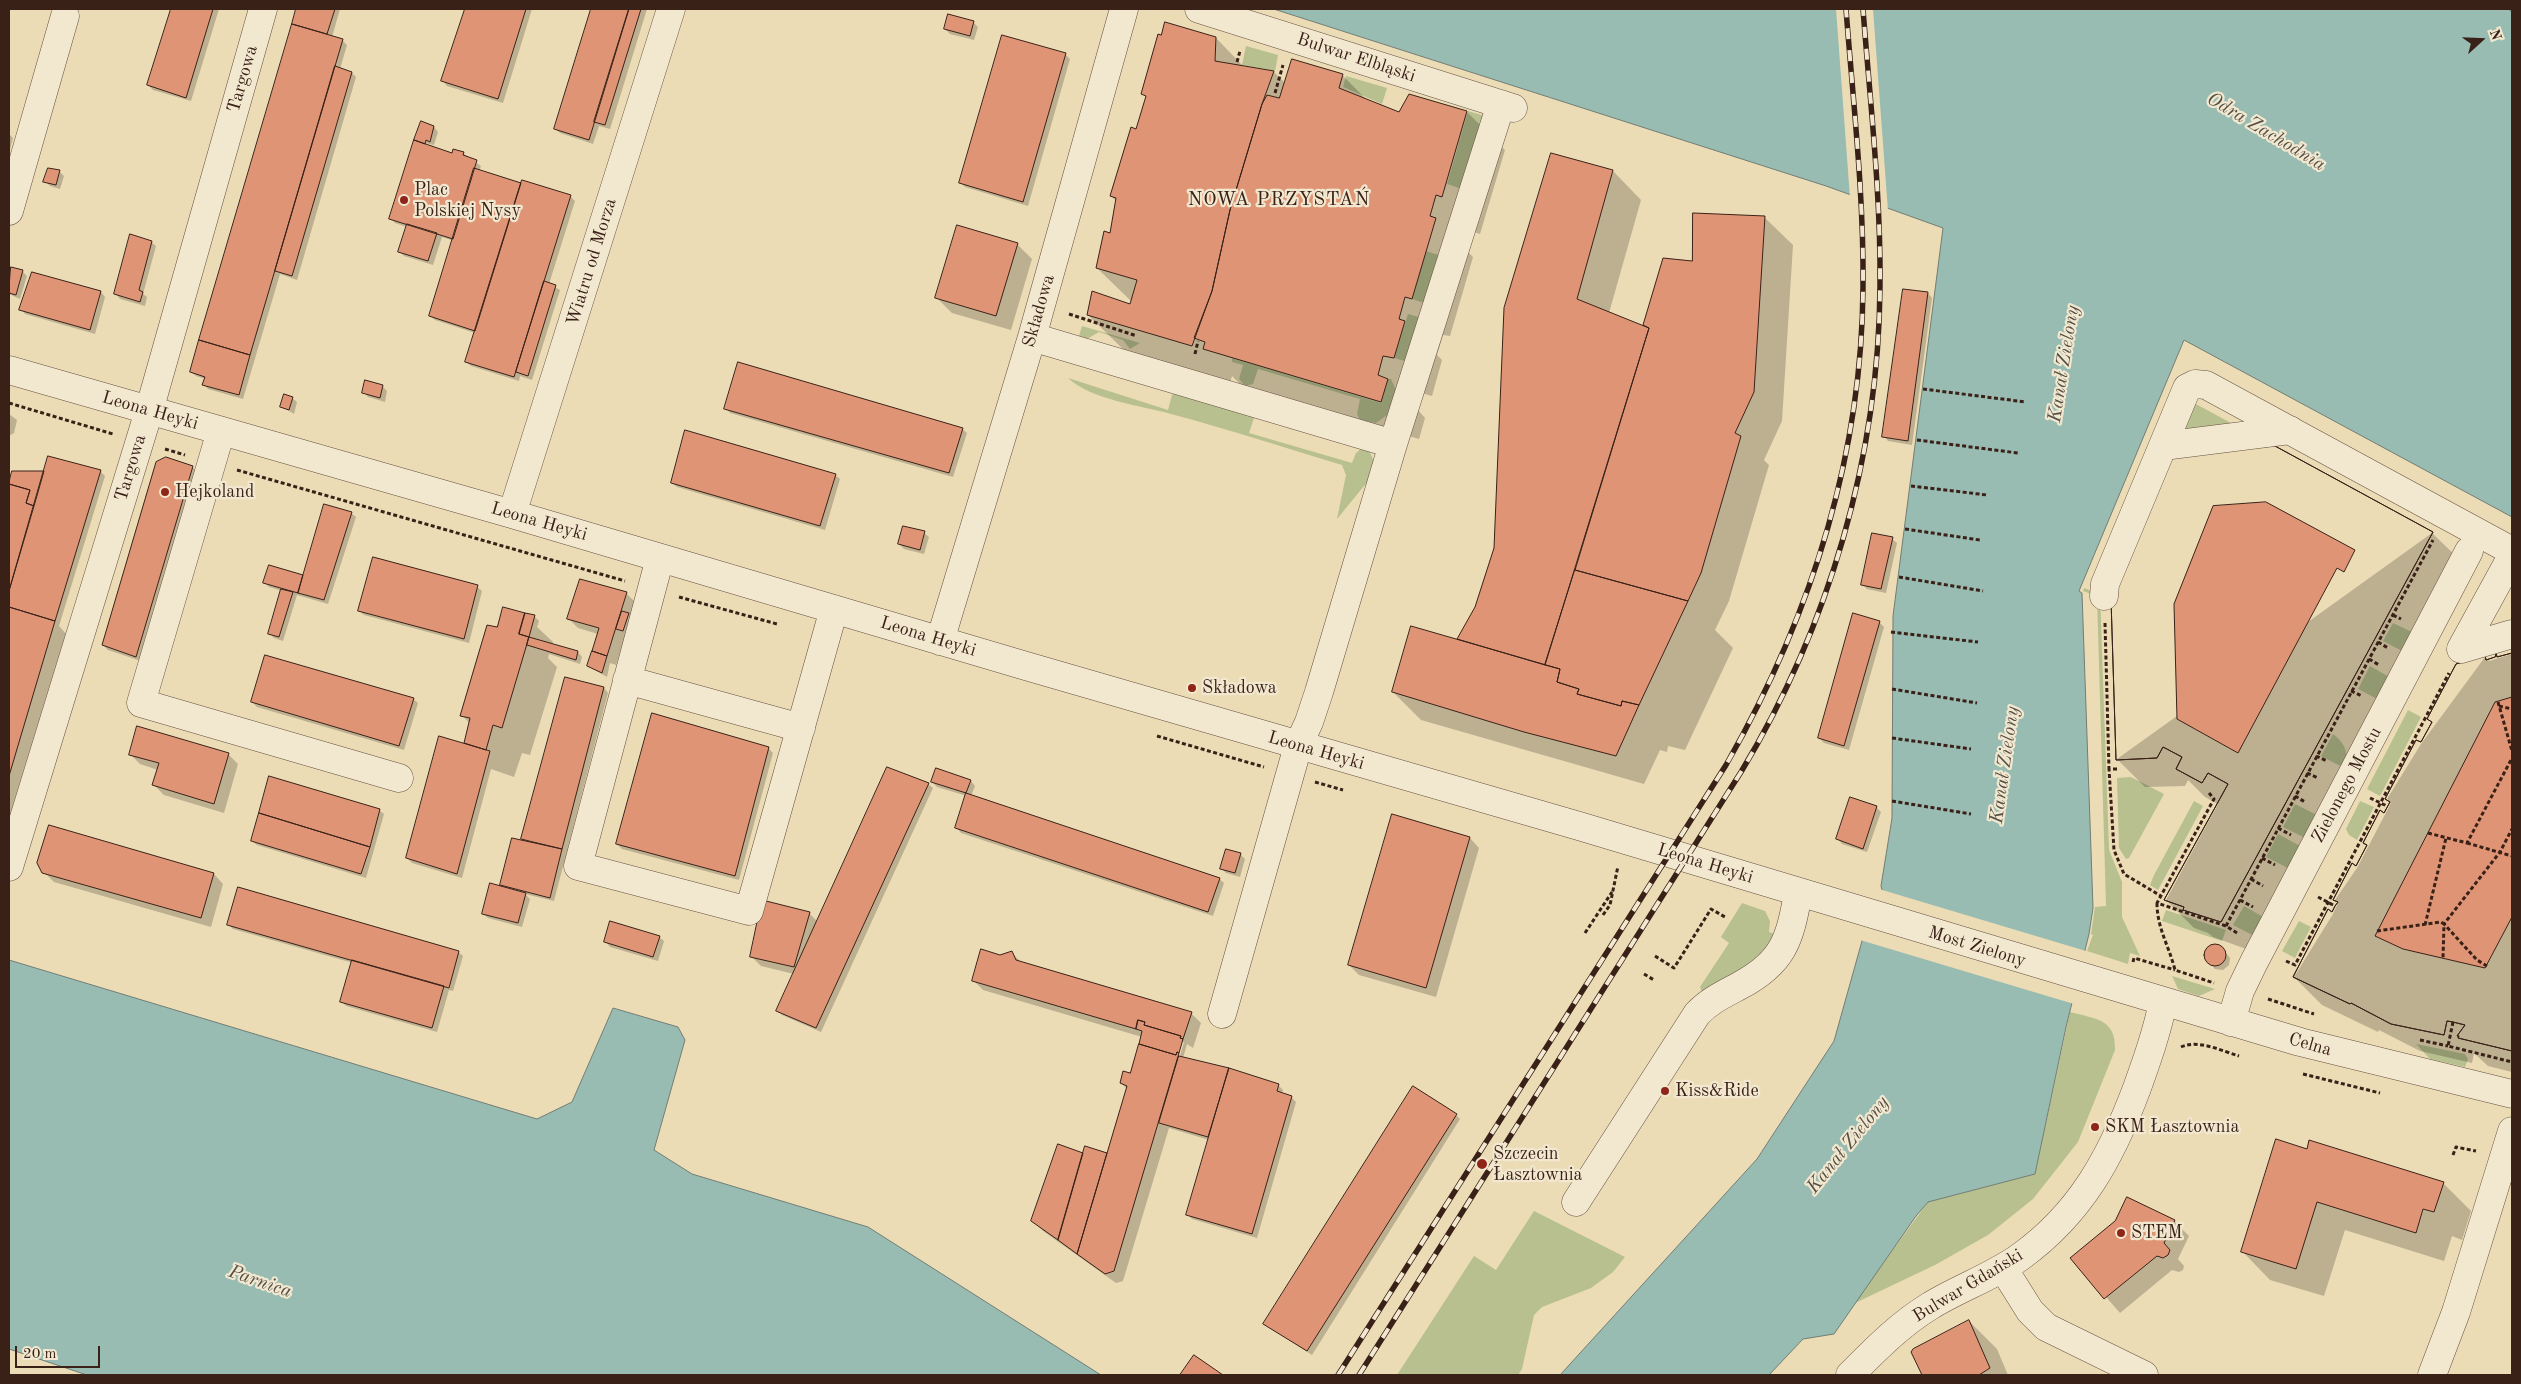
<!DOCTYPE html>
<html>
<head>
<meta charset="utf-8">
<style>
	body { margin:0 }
	#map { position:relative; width:2521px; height:1384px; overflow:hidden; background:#ebdcb6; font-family:"Old Standard TT",serif }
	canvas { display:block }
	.frame { position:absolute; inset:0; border:10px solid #3a2118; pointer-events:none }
	.north { position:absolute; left:2456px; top:15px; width:50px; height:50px; -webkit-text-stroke:4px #f2e8d0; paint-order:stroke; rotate:70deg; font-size:14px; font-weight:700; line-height:20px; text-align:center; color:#3a2118 }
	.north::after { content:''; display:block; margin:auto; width:18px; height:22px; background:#3a2118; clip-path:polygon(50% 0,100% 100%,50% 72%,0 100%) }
	.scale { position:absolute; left:15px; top:1346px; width:85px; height:22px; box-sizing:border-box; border:2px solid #3a2118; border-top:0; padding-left:6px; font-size:15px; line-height:18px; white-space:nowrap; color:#3a2118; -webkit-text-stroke:4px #f2e8d0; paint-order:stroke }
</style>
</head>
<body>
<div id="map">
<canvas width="2521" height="1384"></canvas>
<div class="frame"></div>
<div class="north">N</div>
<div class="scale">20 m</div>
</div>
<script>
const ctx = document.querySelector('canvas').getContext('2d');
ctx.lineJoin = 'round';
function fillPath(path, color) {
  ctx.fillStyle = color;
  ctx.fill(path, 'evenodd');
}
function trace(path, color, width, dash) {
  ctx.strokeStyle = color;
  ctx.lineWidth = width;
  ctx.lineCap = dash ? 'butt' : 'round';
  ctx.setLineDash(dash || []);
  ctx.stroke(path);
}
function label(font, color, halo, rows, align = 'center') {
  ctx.font = font + ' "Old Standard TT",serif';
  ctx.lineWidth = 4.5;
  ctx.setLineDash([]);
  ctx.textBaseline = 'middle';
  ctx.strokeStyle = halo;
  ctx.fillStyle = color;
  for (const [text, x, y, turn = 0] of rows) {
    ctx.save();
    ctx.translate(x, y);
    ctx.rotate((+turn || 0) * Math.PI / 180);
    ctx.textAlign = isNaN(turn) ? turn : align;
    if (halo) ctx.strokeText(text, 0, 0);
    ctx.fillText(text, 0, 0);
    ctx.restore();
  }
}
fillPath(new Path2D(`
	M1246 46 1278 55 1275 71 1242 65Z
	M1346 76 1387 88 1382 104 1343 87Z
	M1468 111 1488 117 1465 190 1447 184Z
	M1426 251 1445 257 1430 305 1412 299Z
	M1408 314 1426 319 1412 363 1394 358Z
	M1082 326 1140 343 1130 349 1123 340 1099 332 1087 339 1079 336Z
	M1232 358 1381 403 1388 379H1391L1396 390 1390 413 1376 423 1360 420 1357 414 1360 399 1258 369 1253 384 1245 386 1239 379 1243 365 1232 362Z
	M1068 378 1168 410 1172 395 1179 391 1251 412 1254 418 1249 433 1352 463 1356 453 1362 448 1369 450 1375 464 1373 475 1337 519 1346 475 1342 465C1285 448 1228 429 1171 414 1139 405 1092 400 1068 378Z
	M2194 403 2231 423 2229 429 2184 430Z
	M2084 588 2100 594 2109 850 2122 882V917L2140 956 2130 953 2128 964 2087 951 2093 935 2091 934 2095 907 2106 906 2097 596 2083 591Z
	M2393 623 2414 633 2404 652 2383 641Z
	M2370 666 2391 678 2379 700 2358 689Z
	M2408 710 2421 717 2380 796 2367 789Z
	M2333 734C2346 744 2349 753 2344 768L2321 756Z
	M2131 777 2164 794 2129 858 2126 859 2119 848 2117 778Z
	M2194 801 2203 806 2158 890 2150 885 2154 875Z
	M2360 801 2374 807 2357 840 2349 835 2346 829Z
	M2295 804 2319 816 2307 839 2283 827Z
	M2278 834 2302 847 2290 869 2266 857Z
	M1742 903 1765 911 1770 921 1769 932 1777 935 1765 956 1703 994 1700 987 1729 943 1721 937Z
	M2244 906 2265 918 2256 937 2233 925Z
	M2166 910 2226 930 2222 941 2162 921Z
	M2299 921 2311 927 2295 958 2282 951Z
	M2172 976 2215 989 2199 996 2178 989Z
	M2070 1012C2095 1019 2116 1018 2115 1050L2078 1142 2033 1199 1988 1235 1935 1265 1853 1304 1928 1202 2035 1174Z
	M2416 1044 2465 1054 2468 1059 2465 1067 2430 1059Z
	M1534 1211 1625 1257 1613 1272 1591 1288 1542 1307 1534 1315 1522 1369 1518 1375H1397L1474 1256 1496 1270Z`), '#b7c08e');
const water = new Path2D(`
	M1274 9H2508L2512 12V517L2184 340 2079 591 2082 593 2093 908 2089 934 2066 1027 2035 1174 1928 1202 1916 1216 1834 1334 1803 1339 1769 1375H1560L1757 1159 1834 1041 1862 941 1882 890 1881 886 1892 818 1893 616 1943 228 1826 186Z
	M9 960 537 1119 572 1102 613 1008 678 1027 685 1040 654 1150 692 1174 868 1227 1101 1375H87L9 1349Z`);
fillPath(water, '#98bbb2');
trace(water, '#727d74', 1);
fillPath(new Path2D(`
	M1836 9H1873L1888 211 1850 198Z
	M1879 889 2086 951 2074 1004 1860 940Z`), '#ebdcb6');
fillPath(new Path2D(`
	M172 9H219L191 101 153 90 148 85Z
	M297 9H340L332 37 342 40 347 45 340 69 352 73 356 77 297 280 280 274 243 399 208 389 204 384 205 379 196 376 191 372Z
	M465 9H532L503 103 447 86 443 81Z
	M592 9H647L610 129 599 126 593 144 560 133 555 129Z
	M973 22 978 27 974 40 950 34 945 29Z
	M1216 38 1245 68 1274 72 1285 83 1342 75 1368 101 1400 114 1467 112 1505 150 1480 234 1474 232 1468 252 1473 257 1450 336 1443 335 1437 355 1442 360 1432 396 1421 393 1417 409 1425 418 1419 439 1243 387 1232 376 1230 383 1127 353 1088 315 1131 305 1132 302 1097 268 1111 234 1117 202 1111 196 1137 130 1147 98 1142 93Z
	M1065 54 1070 59 1028 206 965 187 961 183Z
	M421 123 434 127 438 132 434 145 425 143V145L453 154 463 153 481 166 479 171 570 196 575 201 549 284 560 290 532 380 520 376 519 381 471 366 466 362 475 333 435 320 430 316 454 241 442 237 433 265 404 256 400 252 407 227 395 223 391 218Z
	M9 134 13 138 9 153Z
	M59 171 64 176 60 189 50 186 45 181Z
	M1613 171 1641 200 1609 313 1644 326 1664 260 1693 262 1764 217 1793 245 1782 421 1764 460 1769 465 1729 601 1715 630 1733 648 1685 750 1668 746 1667 752 1660 750 1644 784 1421 720 1393 692 1458 640 1476 607Z
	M151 242 156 246 143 294 147 297 145 306 120 299 116 294Z
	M1017 244 1032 259 1011 330 952 313 937 298Z
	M12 269 22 271 27 276 20 299 9 294Z
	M101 292 105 297 95 334 25 314 21 309Z
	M1928 293 1932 298 1912 445 1888 441 1884 436Z
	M383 387 387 391 385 402 368 397 364 392Z
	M292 398 297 402 294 414 281 406Z
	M726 408 962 429 967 433 953 477 730 413Z
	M9 414 17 420 14 433 9 436Z
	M192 467 197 471 141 661 108 650 103 645Z
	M100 471 105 476 59 626 69 637 9 840V486L13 473Z
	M835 475 840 479 825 530 677 487 672 483Z
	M351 513 356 517 328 604 297 595 283 641 274 638 269 633 282 591 269 587 265 583 270 566 304 577Z
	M924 533 929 537 924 554 904 549 899 544Z
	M2432 533 2461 561 2249 950 2213 937 2208 933 2194 928 2166 900 2218 804 2205 797 2188 780 2185 786 2145 787 2117 759Z
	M1892 539 1897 543 1886 593 1867 589 1862 584Z
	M477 587 482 591 469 643 364 615 359 611Z
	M626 593 636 603 616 665 610 663 607 677 588 666 598 634 578 628 568 618Z
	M534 616 539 621 537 627 553 642 552 645 578 652 582 657 580 664 549 654 548 658 557 667 530 755 522 753 514 777 491 769 462 878 412 863 407 858 465 745 470 724 462 715 498 629Z
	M1879 622 1884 627 1849 750 1824 743 1819 738Z
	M2512 654V1072L2488 1066 2474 1053 2472 1063 2420 1051 2379 1030 2378 1032 2322 1005 2294 977 2333 914 2338 903 2335 900 2357 868 2391 803 2387 799 2421 744 2485 657 2489 661Z
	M566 678 604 688 608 693 554 901 525 894 530 899 522 927 488 918 483 914 501 887 513 839 522 841Z
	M413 699 418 703 404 750 257 707 252 702Z
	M768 748 773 753 739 880 622 849 617 844Z
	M130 754H228L238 764 224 813 164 795 154 785 158 770 140 764Z
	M937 770 971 781 975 786 971 796 1219 879 1224 883 1213 916 961 833 957 828 967 796 937 787 932 782Z
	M928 784 933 788 821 1032 782 1015 778 1011 794 974 761 966 751 956 809 913 818 922Z
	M1876 807 1881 812 1867 852 1842 844 1838 839Z
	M379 810 384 814 366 878 257 845 252 841Z
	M1470 838 1479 848 1436 997 1359 975 1349 965Z
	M1240 854 1245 859 1240 877 1226 873 1222 869Z
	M44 872 214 874 223 884 211 927 54 882Z
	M228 924 458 952 463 956 453 991 449 990 437 1032 346 1006 342 1002 353 963 233 929Z
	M659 937 664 941 658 961 610 947 606 942Z
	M2212 945 2220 946 2230 958 2229 965 2223 970 2215 969 2205 957 2207 950Z
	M1011 952 1022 963 1191 1013 1201 1023 1193 1048 1187 1044 1183 1058 1229 1069 1278 1085 1283 1090 1282 1094 1291 1097 1296 1102 1257 1238 1192 1219 1187 1214 1209 1140 1169 1128 1123 1281 1116 1283 1043 1231 1033 1221 1084 1155 1086 1147 1108 1154 1127 1089 1121 1083 1131 1075 1142 1037 983 990 973 980 1000 956ZM1181 1042H1184L1179 1059 1176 1058Z
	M1456 1115 1460 1119 1312 1355 1270 1328Z
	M2308 1150 2443 1183 2471 1211 2462 1240 2452 1236 2444 1261 2345 1230 2324 1296 2270 1280 2242 1251Z
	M2174 1221 2189 1236 2178 1259 2184 1266 2183 1270 2179 1272 2172 1270 2120 1313 2072 1258Z
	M1969 1321 1997 1349 2008 1375H1923L1922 1373Z`), '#0003');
const building = new Path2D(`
	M171 9H213L186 98 147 85Z
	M296 9H335L327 34 292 24Z
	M465 9H526L498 99 441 81Z
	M591 9H629L589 140 554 129Z
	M629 9H641L605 125 594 122Z
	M948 14 974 21 970 36 944 29Z
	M1165 22 1216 37 1215 61 1274 71 1262 104 1230 210 1212 291 1192 346 1087 315 1092 291 1130 304 1137 280 1096 268 1104 231 1110 233 1116 198 1110 196 1131 127 1136 129 1146 96 1141 94 1158 34 1161 35Z
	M292 24 343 39 250 355 199 340Z
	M1002 35 1066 53 1023 202 959 183Z
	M1292 59 1343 74 1339 88 1399 112 1409 94 1467 111 1442 197 1436 195 1430 216 1436 218 1412 299 1405 297 1399 319 1405 321 1394 358 1383 356 1378 375 1388 379 1381 402 1203 349 1205 342 1194 338 1212 291 1230 210 1262 104 1267 95 1279 98Z
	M335 66 352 72 292 276 275 271Z
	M421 121 434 126 430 142 426 140 425 144 414 140Z
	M414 140 452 153 453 149 464 152 463 155 477 160 453 239 389 219Z
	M1551 153 1613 170 1577 299 1649 328 1545 665 1457 639 1475 607 1494 548 1504 308Z
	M48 168 60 170 56 185 43 182Z
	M474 168 521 183 475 331 429 316Z
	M522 180 571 195 514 377 465 362Z
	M1693 213 1765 216 1754 392 1735 433 1741 436 1701 573 1688 601 1575 570 1649 328 1643 325 1663 258 1692 261Z
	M407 224 437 233 428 261 398 252Z
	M957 225 1018 243 996 316 935 298Z
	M130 234 152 241 139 290 143 292 140 302 114 294Z
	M11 267 23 270 16 295 9 293Z
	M32 272 101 291 90 330 19 310Z
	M544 281 556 285 528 376 516 372Z
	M1903 289 1928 292 1908 441 1882 437Z
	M199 340 250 355 239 395 202 385 205 377 190 372Z
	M738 362 963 428 949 473 724 409Z
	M365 380 383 385 380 398 362 393Z
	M284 394 293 397 289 410 280 407Z
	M685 430 836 474 820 526 671 483Z
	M2275 446 2433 532 2221 922 2183 910 2184 907 2164 900 2228 784 2208 773 2202 783 2176 769 2182 757 2163 747 2157 758 2116 760 2111 599 2169 457ZM2266 502 2355 550 2344 572 2337 568 2238 753 2177 719 2174 604 2213 506Z
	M2275 446 2433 532 2221 922 2183 910 2184 907 2164 900 2228 784 2208 773 2202 783 2176 769 2182 757 2163 747 2157 758 2116 760 2111 599 2169 457Z
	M48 456 101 470 55 621 9 607V591Z
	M166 457 193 466 136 657 102 645 156 462Z
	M12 471H44L34 506 26 503 30 490 9 484Z
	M9 484 30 490 26 503 34 506 9 591Z
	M324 504 352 512 324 600 298 593Z
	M903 526 925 531 920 550 898 544Z
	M1872 533 1893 537 1881 589 1861 585Z
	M373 557 478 585 464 639 358 611Z
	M269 565 303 575 298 593 263 583Z
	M1575 570 1688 601 1639 705 1622 701 1621 706 1577 694 1579 689 1557 682 1560 669 1545 665Z
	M580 579 627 592 607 656 592 651 599 628 567 619Z
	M281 589 293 592 279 637 268 634Z
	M9 607 55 621 9 776Z
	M503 607 525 613 519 634 529 637 502 728 493 725 486 750 464 743 470 718 460 716 487 625 497 627Z
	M622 611 629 613 623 631 616 629Z
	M525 613 535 615 529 637 519 634Z
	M1853 613 1880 621 1844 746 1818 738Z
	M1411 626 1560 669 1557 682 1579 689 1577 694 1621 706 1622 701 1639 705 1616 756 1524 732 1392 692Z
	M529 637 578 651 576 660 527 645Z
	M592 651 607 656 602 673 587 666Z
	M2496 652 2497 657 2512 653V697L2495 702 2375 936 2403 949 2485 968 2512 917V1051L2458 1038 2459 1036H2457L2465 1025 2453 1022 2447 1021 2444 1035 2391 1024 2351 1003 2350 1004 2293 977 2328 909 2332 912 2335 906 2338 902 2333 900 2352 863 2356 866 2367 845 2363 843 2380 810 2384 813 2390 802 2385 799 2416 740 2421 742 2432 722 2427 719 2456 664 2485 655 2486 660 2495 657Z
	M2496 652 2497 657 2512 653V1051L2458 1038 2459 1036H2457L2465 1025 2453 1022 2447 1021 2444 1035 2391 1024 2351 1003 2350 1004 2293 977 2328 909 2332 912 2335 906 2338 902 2333 900 2352 863 2356 866 2367 845 2363 843 2380 810 2384 813 2390 802 2385 799 2416 740 2421 742 2432 722 2427 719 2456 664 2485 655 2486 660 2495 657Z
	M265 655 414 698 399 746 251 702Z
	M565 677 604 687 562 849 521 839Z
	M652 713 769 747 735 876 616 844Z
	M137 726 229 753 214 804 152 785 159 763 129 755Z
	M439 736 490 751 457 874 406 858Z
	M887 767 929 783 816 1028 776 1011Z
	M936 768 971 780 966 793 931 782Z
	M269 776 380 809 370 847 259 813Z
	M966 793 1220 878 1208 912 955 828Z
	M1850 797 1877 806 1863 849 1836 839Z
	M259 813 370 847 361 874 251 841Z
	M1392 814 1470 837 1426 988 1348 965Z
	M49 825 214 873 201 918 42 873 37 863Z
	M512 838 562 849 550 898 500 885Z
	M1226 849 1241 853 1235 873 1220 869Z
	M490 883 526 893 518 923 482 914Z
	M238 887 459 951 449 988 227 925Z
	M762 900 810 912 794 967 750 957Z
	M610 921 660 936 653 957 604 942Z
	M2204 955a11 11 0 1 1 22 0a11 11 0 1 1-22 0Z
	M981 949 1000 955 1012 951 1016 960 1192 1012 1183 1039 1180 1038 1181 1036 1144 1025 1145 1022 1138 1020 1136 1029 972 981Z
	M352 960 444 986 432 1028 340 1002Z
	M1138 1020 1145 1022 1144 1025 1181 1036 1180 1038 1183 1039 1179 1053 1177 1052 1176 1055 1139 1044 1142 1031 1136 1029Z
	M1139 1044 1176 1055 1177 1052 1179 1053 1114 1271 1105 1274 1077 1254 1127 1086 1120 1083 1123 1071 1130 1073Z
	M1179 1056 1229 1068 1208 1137 1159 1123Z
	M1229 1068 1279 1084 1277 1091 1292 1096 1252 1234 1186 1215Z
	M1413 1086 1457 1114 1307 1351 1263 1324Z
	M2276 1139 2307 1149 2309 1140 2444 1182 2434 1212 2423 1209 2416 1233 2317 1202 2296 1269 2241 1252Z
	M1058 1144 1083 1153 1058 1240 1031 1221Z
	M1085 1146 1107 1153 1077 1254 1058 1240Z
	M2127 1197 2175 1220 2164 1243 2170 1250 2168 1255 2163 1258 2157 1256 2104 1299 2070 1258 2115 1221Z
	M1969 1320 1990 1368 1979 1375H1922L1911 1352 1913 1349Z
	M1194 1355 1223 1375H1180Z`);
fillPath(building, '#df9575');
trace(building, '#3a2118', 1);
const minor = new Path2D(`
	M1199 9 1513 108
	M9 211 65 16
	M1032 337 1393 444 1319 692 1309 722 1298 746 1222 1014
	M9 370 512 514 1026 666 1579 826 2300 1042 2512 1094
	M221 431 141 703 399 778
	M1393 444 1501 104
	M2163 446 2290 430
	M512 514 671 9
	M2512 556 2461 649 2512 634
	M660 558 578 866 749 911 834 609
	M2104 596 2105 584 2187 388 2195 384 2206 385 2512 551
	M940 641 1032 337 1124 9
	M627 680 801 728
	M9 867 149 411 263 9
	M2231 1022 2240 991 2254 962 2469 551
	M1576 1202 1697 1014C1709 1001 1724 994 1739 986 1783 963 1790 940 1798 893
	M2003 1268 2030 1311 2046 1327 2144 1375
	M1850 1375C1875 1350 1899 1325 1930 1306 1959 1288 1992 1277 2020 1257 2081 1213 2111 1157 2137 1088 2147 1060 2157 1032 2163 1002
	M2432 1375 2456 1312 2512 1131`);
trace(minor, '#665040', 29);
trace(new Path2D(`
	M1237 62 1240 51
	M1275 93 1283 65
	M1069 314 1137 336
	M1195 354 1198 341
	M1923 389 2026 402
	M9 403 113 434
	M1917 440 2018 453
	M165 449 185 455
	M237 470 625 581
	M1911 486 1987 495
	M1905 529 1980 540
	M1899 577 1983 591
	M679 597 777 624
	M2393 615 2401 619
	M2105 623 2109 769
	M1891 632 1978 642
	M2378 642 2388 648
	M2369 659 2379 665
	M1892 689 1977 703
	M2351 691 2362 696
	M2498 702 2512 751
	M2499 706 2512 709
	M1157 736 1264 767
	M1892 738 1971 749
	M2316 756 2327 761
	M2117 769H2109L2114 850 2124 874 2161 896
	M2307 773 2318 778
	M1315 782 1343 790
	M2209 793 2214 799 2157 903 2226 926
	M2295 796 2305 802
	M2370 798 2387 806
	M1892 801 1971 814
	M2278 828 2291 835
	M2428 833 2467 843 2512 758
	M2467 843 2512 856
	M2262 858 2275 865
	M2251 879 2263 886
	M2318 897 2335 906
	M2240 900 2253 907
	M2157 903C2157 928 2169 946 2175 970L2214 983
	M1603 915 1610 905 1618 866
	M2425 925 2446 838
	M2377 931 2441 922 2444 924 2443 958
	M1585 933 1612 892
	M2237 933 2226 926 2433 540
	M1655 956 1674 968 1711 909 1725 917
	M2286 961 2295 965 2449 673
	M2133 962 2134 958 2175 970
	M2487 966 2477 960 2444 924 2500 852 2512 829
	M1644 974 1654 980
	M2268 999 2314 1014
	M2453 1022 2448 1046 2512 1062
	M2420 1040 2448 1046
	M2181 1047C2198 1039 2222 1051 2239 1056
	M2303 1074 2380 1093
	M2453 1155 2456 1147 2476 1151`), '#3a2118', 3, [4, 2.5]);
trace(minor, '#f2e8d0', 28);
const rail = new Path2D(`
	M1338 1375 1726 765C1810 618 1862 457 1863 287 1864 194 1853 101 1846 9
	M1359 1375 1741 772C1829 626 1879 457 1880 286 1881 194 1870 101 1863 9`);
trace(rail, '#3a2118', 5.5);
trace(rail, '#f2e8d0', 4, [11]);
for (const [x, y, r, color] of [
	[404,200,5,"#8f2418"],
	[165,492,5,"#8f2418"],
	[1192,688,5,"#8f2418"],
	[1665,1091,5,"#8f2418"],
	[2095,1127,5,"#8f2418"],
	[1482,1164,6,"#8f2418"],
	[2121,1233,5,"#8f2418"]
]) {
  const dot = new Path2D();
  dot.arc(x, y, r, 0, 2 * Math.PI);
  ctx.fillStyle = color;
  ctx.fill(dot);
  trace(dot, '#f2e8d0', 2);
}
label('18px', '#3a2118', '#f2e8d0', [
	["Bulwar Elbląski",1356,58,18],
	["Targowa",243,79,-74],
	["Wiatru od Morza",592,262,-73],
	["Składowa",1039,311,-74],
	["Leona Heyki",150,411,16],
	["Targowa",131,468,-73],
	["Leona Heyki",539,522,16],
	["Leona Heyki",928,637,17],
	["Leona Heyki",1316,751,16],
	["Zielonego Mostu",2347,785,-62],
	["Leona Heyki",1705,864,17],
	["Most Zielony",1977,947,17],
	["Celna",2310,1045,16],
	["Bulwar Gdański",1968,1286,-31]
]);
label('18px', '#3a2118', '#f2e8d0', [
	["Plac",414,190],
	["Polskiej Nysy",414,211],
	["Hejkoland",175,492],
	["Składowa",1202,688],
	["Kiss&Ride",1675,1091],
	["SKM Łasztownia",2105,1127],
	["Szczecin",1493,1154],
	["Łasztownia",1493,1175],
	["STEM",2131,1233]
], 'left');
label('italic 19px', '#564f46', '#f2e8d0', [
	["Odra Zachodnia",2266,132,31],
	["Kanał Zielony",2064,364,-81],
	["Kanał Zielony",2005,765,-82],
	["Kanał Zielony",1848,1145,-51],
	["Parnica",260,1282,19]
]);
ctx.letterSpacing = '1px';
label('19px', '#3a2118', '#f2e8d0', [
	["NOWA PRZYSTAŃ",1279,200]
]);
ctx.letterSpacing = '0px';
</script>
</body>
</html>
